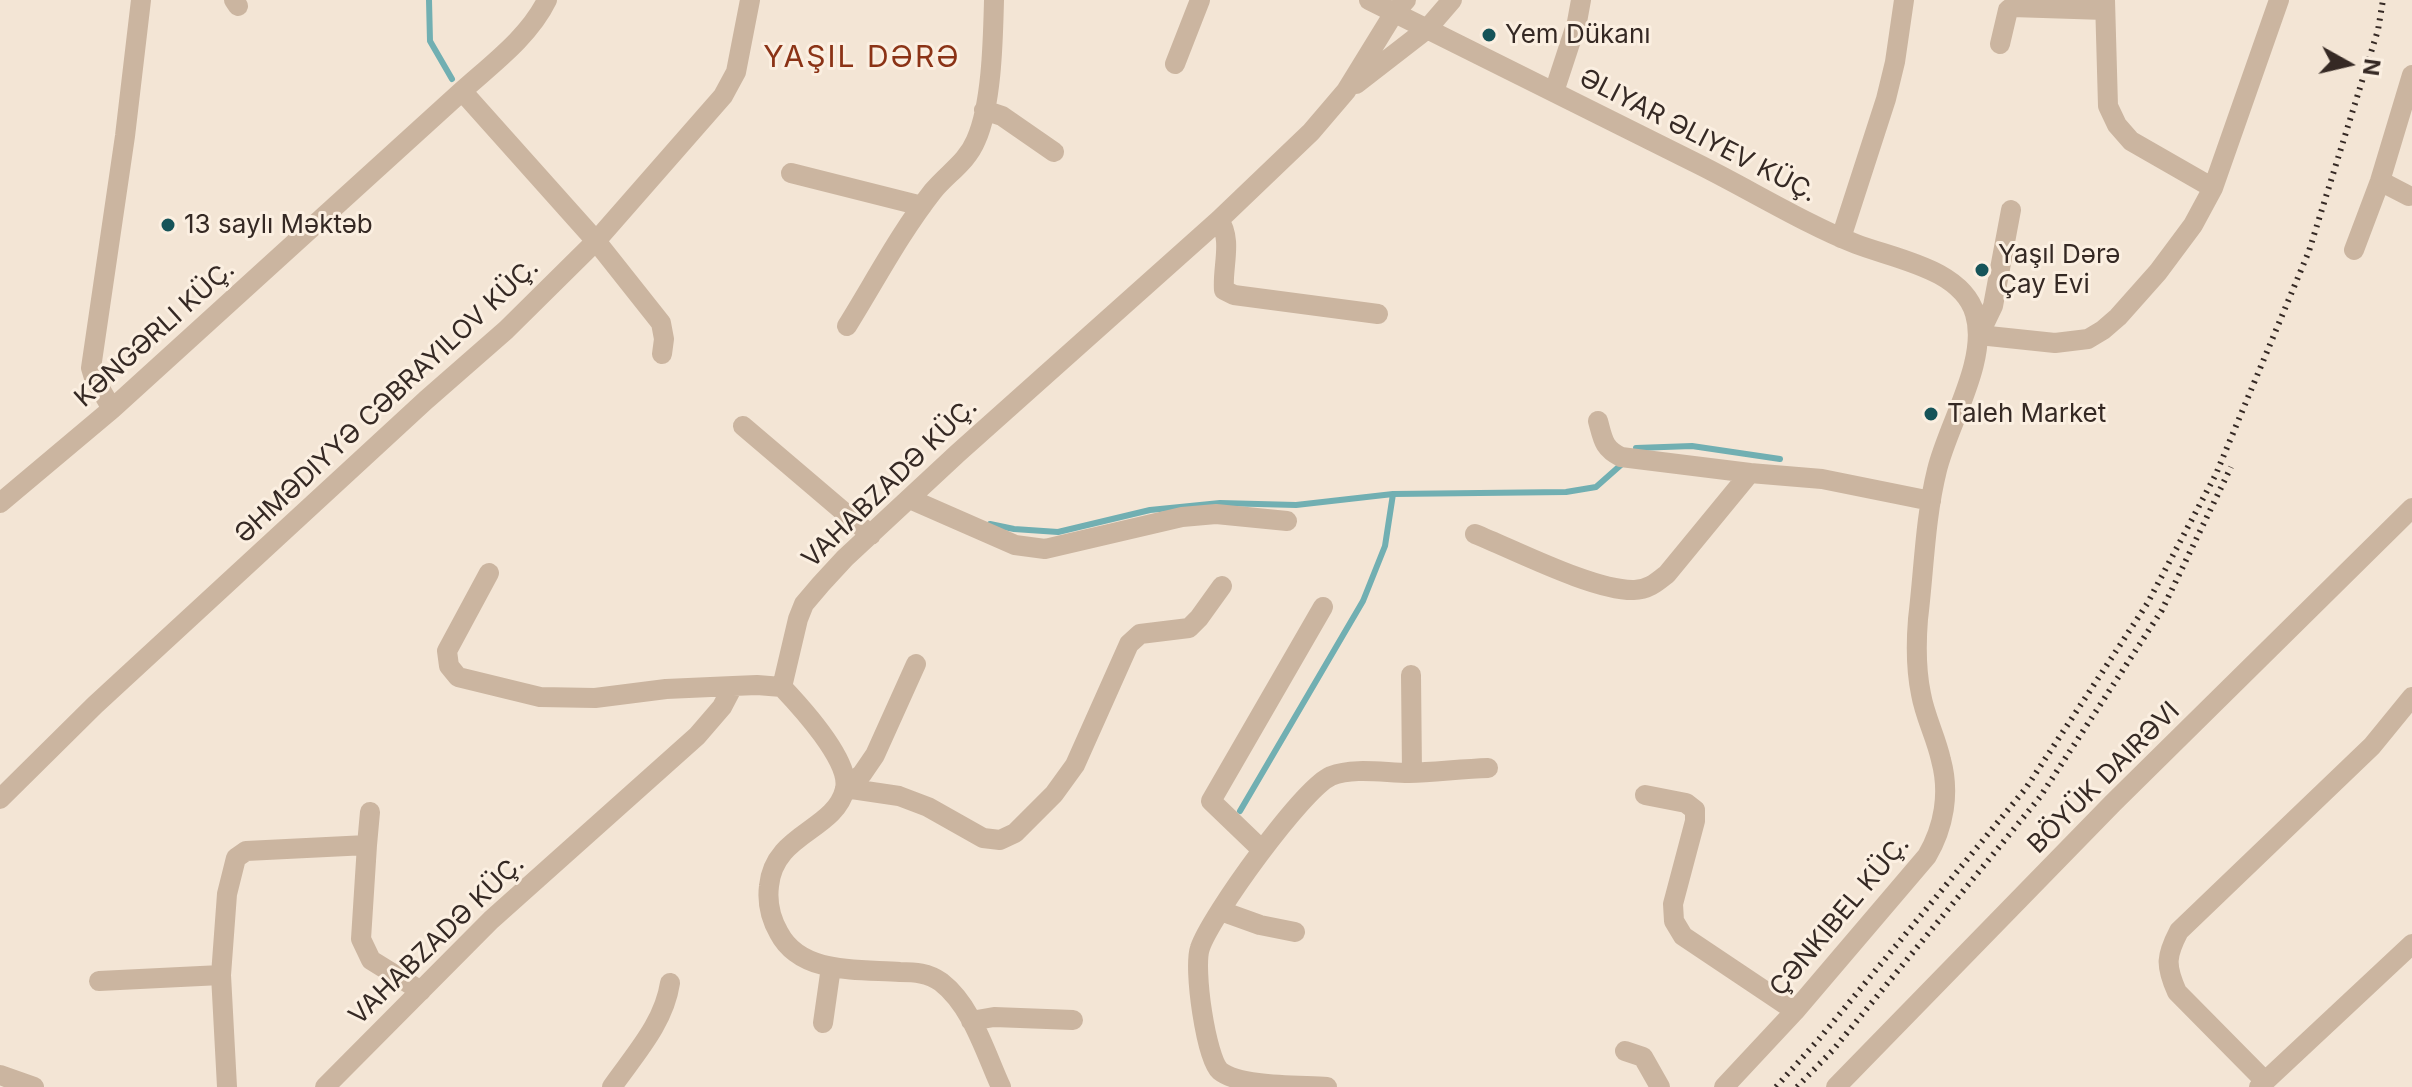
<!DOCTYPE html>
<html>
<head>
<meta charset="utf-8">
<style>
	body { margin:0 }
	#map { position:relative; width:2412px; height:1087px; overflow:hidden; background:#f3e5d5; font-family:Inter,sans-serif }
	canvas { display:block }
	.north { position:absolute; left:2308px; top:24px; width:80px; height:80px; -webkit-text-stroke:6px #fbefe1; paint-order:stroke; rotate:98deg; font-size:22px; font-weight:700; line-height:32px; text-align:center; color:#352924 }
	.north::after { content:''; display:block; margin:auto; width:28px; height:36px; background:#352924; clip-path:polygon(50% 0,100% 100%,50% 72%,0 100%) }
</style>
</head>
<body>
<div id="map">
<canvas width="2412" height="1087"></canvas>
<div class="north">N</div>
</div>
<script>
const ctx = document.querySelector('canvas').getContext('2d');
ctx.lineJoin = 'round';
function trace(path, color, width, dash) {
  ctx.strokeStyle = color;
  ctx.lineWidth = width;
  ctx.lineCap = dash ? 'butt' : 'round';
  ctx.setLineDash(dash || []);
  ctx.stroke(path);
}
function label(font, color, halo, rows, align = 'center') {
  ctx.font = font + ' Inter,sans-serif';
  ctx.lineWidth = 6;
  ctx.setLineDash([]);
  ctx.textBaseline = 'middle';
  ctx.strokeStyle = halo;
  ctx.fillStyle = color;
  for (const [text, x, y, turn = 0] of rows) {
    ctx.save();
    ctx.translate(x, y);
    ctx.rotate((+turn || 0) * Math.PI / 180);
    ctx.textAlign = isNaN(turn) ? turn : align;
    if (halo) ctx.strokeText(text, 0, 0);
    ctx.fillText(text, 0, 0);
    ctx.restore();
  }
}
trace(new Path2D(`
	M429 0 430 41 452 79
	M1636 448 1692 446 1780 459
	M990 524 1014 529 1058 532 1150 510 1220 503 1296 505 1393 494 1566 492 1596 487 1622 464
	M1240 811 1363 601 1385 546 1393 494`), '#71afb2', 6);
trace(new Path2D(`
	M234 0 238 6
	M1369 0C1478 54 1586 108 1694 162 1747 188 1803 223 1856 244 1895 259 1962 269 1975 314 1989 360 1948 424 1937 470 1925 518 1924 570 1918 619 1916 644 1916 670 1921 694 1925 717 1936 737 1941 760 1950 793 1944 827 1927 856L1795 1011 1724 1087
	M2105 0 2108 106 2117 125 2131 141 2213 188
	M2000 44 2008 10 2012 7 2105 10
	M1175 64 1200 0
	M1356 84 1427 29 1452 0
	M462 91 596 241 661 323 664 339 662 354
	M1554 92 1577 22 1581 0
	M984 110 1002 116 1054 152
	M791 173 922 206
	M2380 181 2409 196
	M1219 220C1233 240 1222 267 1224 290L1234 295 1378 314
	M1841 238 1886 99 1895 62 1904 0
	M2354 250 2380 181 2412 75
	M847 326C875 281 900 233 933 191 948 173 967 162 976 140 992 104 993 39 994 0
	M1979 335 2055 343 2088 339 2103 330 2118 317 2158 272 2193 225 2213 188 2279 0
	M1979 335 1993 306 2011 210
	M112 409 94 378 91 368 125 136 141 0
	M1598 421C1603 439 1603 448 1621 457L1750 473
	M743 426 871 535
	M910 499 1015 545 1045 549 1182 517 1216 514 1287 521
	M0 503 112 409 462 91C492 64 529 37 547 0
	M1475 534C1515 550 1594 591 1634 590 1648 590 1657 582 1667 574L1750 473 1822 479 1931 501
	M489 573 447 651 449 666 458 677 540 697 595 698 666 689 733 686
	M1411 675 1412 773
	M782 687C800 706 851 761 845 789 835 831 774 833 769 886 767 902 771 919 779 933 801 975 860 969 900 972 915 972 928 973 941 982 972 1006 985 1052 1001 1087
	M845 788 899 796 928 807 983 838 1000 840 1015 833 1054 794 1075 765 1129 644 1140 634 1189 628 1199 618 1222 586
	M845 788 862 774 875 755 916 664
	M1645 795 1686 803 1695 810V821L1673 904 1674 921 1683 936 1795 1011
	M0 799 95 705 426 400 506 330 596 241 723 96 736 72 750 0
	M367 845 370 812
	M1262 850 1211 801 1323 607
	M1221 911 1260 925 1295 932
	M99 981 221 975
	M971 1021 994 1017 1073 1020
	M823 1023 831 967
	M1625 1051 1643 1057 1660 1087
	M0 1075 34 1087
	M2265 1081 2177 992C2165 965 2166 956 2179 931L2372 746 2412 697
	M227 1087 221 975 227 894 236 858 246 851 367 845 361 939 371 960 421 991
	M325 1087 491 920 697 736 722 707 733 686 757 685 782 687 798 619 804 604 821 584 845 558 958 453 1219 220 1311 132 1346 91 1394 13 1406 0
	M612 1087C635 1054 664 1023 670 983
	M1327 1087C1301 1085 1240 1087 1220 1071 1206 1058 1193 968 1200 948 1210 917 1303 788 1331 776 1354 767 1385 773 1409 773 1435 772 1462 769 1488 768
	M1836 1087 2113 803 2412 508
	M2259 1087 2412 944`), '#cbb5a0', 20);
trace(new Path2D(`
	M1776 1087 1819 1039 2026 788 2147 604 2216 474 2309 251 2378 30 2383 0
	M1797 1087 1833 1050 2040 797 2162 610 2231 467`), '#352924', 6, [2, 6]);
for (const [x, y, r, color] of [
	[1489,35,8,"#165459"],
	[168,225,8,"#165459"],
	[1982,270,8,"#165459"],
	[1931,414,8,"#165459"]
]) {
  const dot = new Path2D();
  dot.arc(x, y, r, 0, 2 * Math.PI);
  ctx.fillStyle = color;
  ctx.fill(dot);
  trace(dot, '#fbefe1', 3);
}
label('26px', '#352924', '#fbefe1', [
	["Yem Dükanı",1505,35],
	["13 saylı Məktəb",184,225],
	["Yaşıl Dərə",1998,255],
	["Çay Evi",1998,285],
	["Taleh Market",1947,414]
], 'left');
label('26px', '#352924', '#fbefe1', [
	["ƏLIYAR ƏLIYEV KÜÇ.",1698,136,27],
	["KƏNGƏRLI KÜÇ.",155,334,-42],
	["ƏHMƏDIYYƏ CƏBRAYILOV KÜÇ.",387,401,-43],
	["VAHABZADƏ KÜÇ.",890,483,-44],
	["BÖYÜK DAIRƏVI",2104,778,-45],
	["ÇƏNKIBEL KÜÇ.",1840,916,-50],
	["VAHABZADƏ KÜÇ.",437,940,-44]
]);
ctx.letterSpacing = '2px';
label('30px', '#8b3316', '#fbefe1', [
	["YAŞIL DƏRƏ",862,58]
]);
ctx.letterSpacing = '0px';
</script>
</body>
</html>
